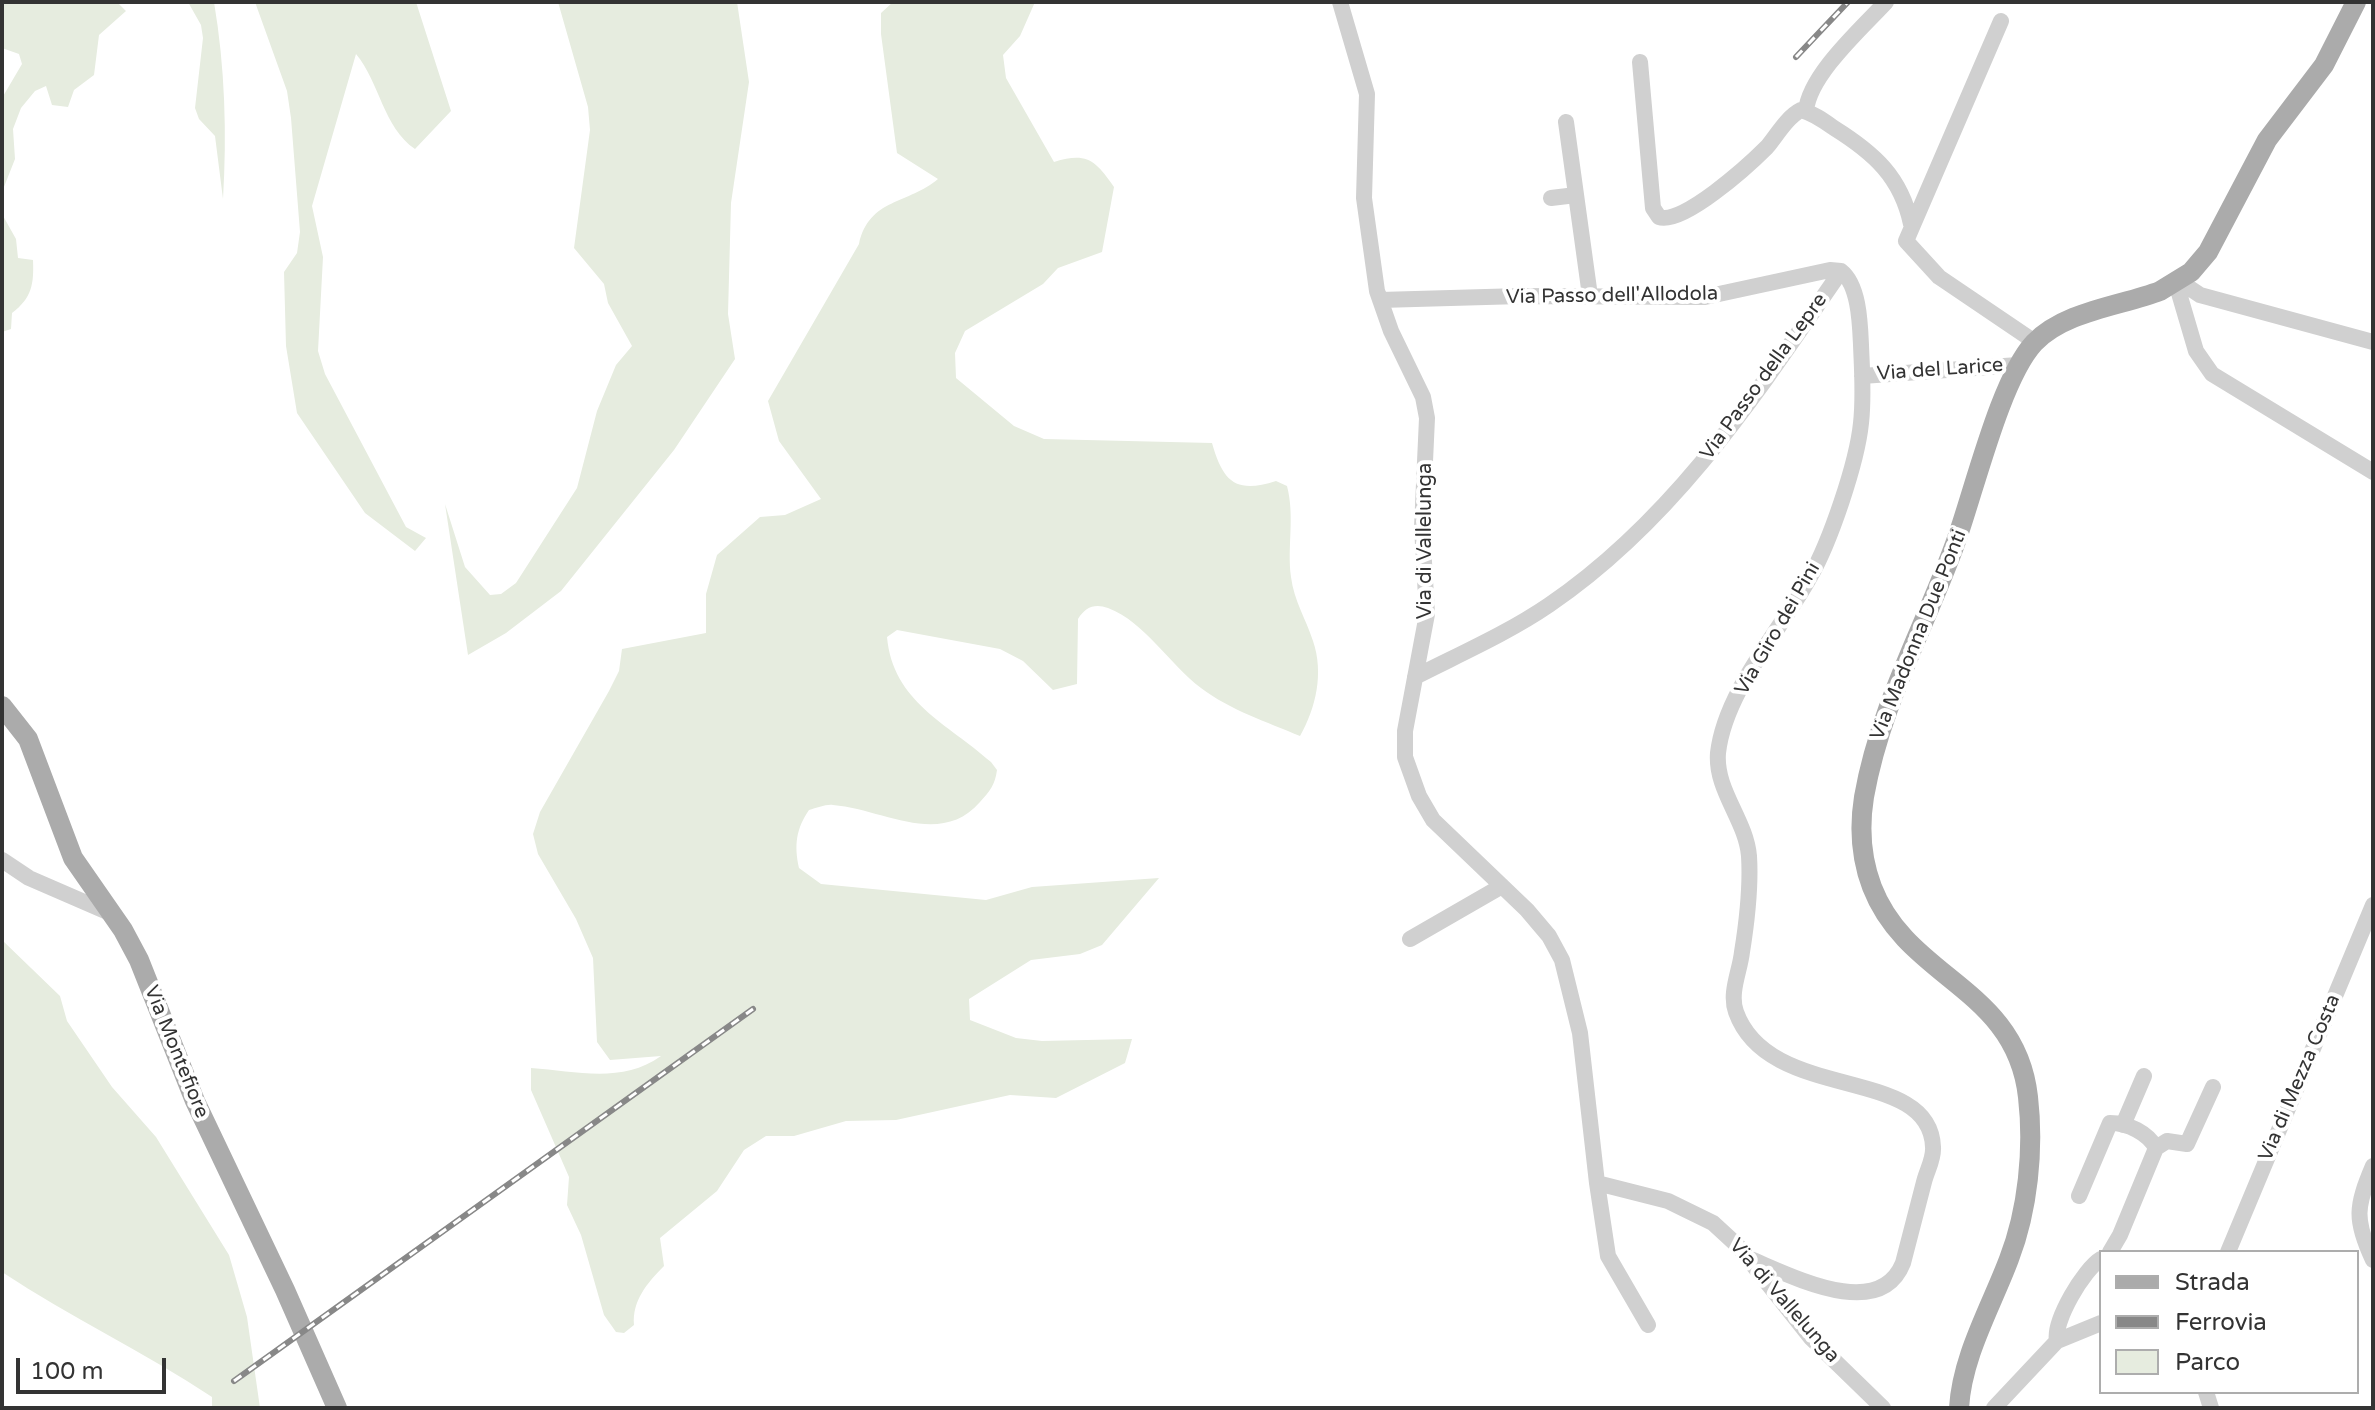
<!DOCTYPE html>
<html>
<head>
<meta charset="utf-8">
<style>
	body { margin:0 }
	#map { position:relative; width:2375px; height:1410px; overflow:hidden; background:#fff; font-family:"Varela Round",sans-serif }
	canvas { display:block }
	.frame { position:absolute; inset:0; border:4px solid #333; pointer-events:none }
	.legend { position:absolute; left:2099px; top:1250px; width:260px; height:144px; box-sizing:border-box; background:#fff; border:2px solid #adadad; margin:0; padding:10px 14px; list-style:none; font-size:24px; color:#333 }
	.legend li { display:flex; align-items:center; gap:16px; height:40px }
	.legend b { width:40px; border:2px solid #adadad }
	.scale { position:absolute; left:16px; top:1358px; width:150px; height:36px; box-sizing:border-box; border:4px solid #333; border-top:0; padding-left:10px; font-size:24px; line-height:28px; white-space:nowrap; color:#333; -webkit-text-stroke:6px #fff; paint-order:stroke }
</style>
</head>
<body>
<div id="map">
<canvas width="2375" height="1410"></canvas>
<div class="frame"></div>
<ul class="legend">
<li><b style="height:10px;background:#ababab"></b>Strada</li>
<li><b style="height:10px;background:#888"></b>Ferrovia</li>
<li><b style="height:22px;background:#e6ecdf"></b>Parco</li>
</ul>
<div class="scale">100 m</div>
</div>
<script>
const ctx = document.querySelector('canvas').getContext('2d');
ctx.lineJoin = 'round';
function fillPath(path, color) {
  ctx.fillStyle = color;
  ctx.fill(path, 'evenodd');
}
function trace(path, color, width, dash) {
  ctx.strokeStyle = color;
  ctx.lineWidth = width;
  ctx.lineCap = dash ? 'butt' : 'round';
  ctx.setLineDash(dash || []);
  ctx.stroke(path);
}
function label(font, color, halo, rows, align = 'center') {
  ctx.font = font + ' "Varela Round",sans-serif';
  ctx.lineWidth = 8;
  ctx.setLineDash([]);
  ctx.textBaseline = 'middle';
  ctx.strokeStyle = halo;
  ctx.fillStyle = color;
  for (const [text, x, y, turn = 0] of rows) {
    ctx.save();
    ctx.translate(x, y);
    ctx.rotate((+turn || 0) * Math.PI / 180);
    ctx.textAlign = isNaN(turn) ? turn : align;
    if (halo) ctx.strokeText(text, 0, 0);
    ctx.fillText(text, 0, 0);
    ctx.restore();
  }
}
fillPath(new Path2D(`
	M2 2H117L126 11 99 35 94 75 74 90 68 107 52 105 46 86 35 91 21 108 13 129 15 159 2 192V98L22 64 19 54 2 48Z
	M188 2H214C225 67 227 134 223 199L215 136 199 119 195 108 203 38 201 25Z
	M255 2H416L451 111 415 149C383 127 380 83 356 54L312 206 323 257 318 351 325 374 406 527 426 538 415 551 365 513 297 413 286 346 284 272 297 253 300 232 291 118 287 91Z
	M558 2H737L749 82 731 203 728 314 735 359 674 450 561 591 506 633 468 655 445 504 465 567 490 595 501 594 516 583 577 488 597 411 616 365 632 346 608 303 604 284 574 248 590 130 588 107Z
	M893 2H1035L1020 36 1003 55 1006 78 1054 162C1087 152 1095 160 1114 187L1102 252 1058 268 1043 284 965 331 955 353 956 378 1014 426 1044 439 1212 443C1223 482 1236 494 1276 481L1287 486C1295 517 1287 547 1291 577 1294 601 1306 619 1313 641 1324 673 1316 708 1300 736 1267 722 1230 710 1201 688 1170 665 1145 622 1108 608 1095 603 1085 607 1078 619L1077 684 1053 690 1023 661 1000 649 897 630 887 637C893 702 947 723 991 762L997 770C995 785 990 791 980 802 940 848 883 809 833 805 826 804 817 808 809 810 796 829 794 845 799 868L821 884 986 900 1032 887 1159 878 1102 945 1080 954 1031 960 969 999 970 1020 1016 1038 1042 1041 1132 1039 1125 1063 1056 1098 1010 1095 896 1120 846 1121 794 1136H766L744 1150 717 1191 660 1238 664 1266C647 1283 632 1301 634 1325L624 1333 616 1332 604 1315 581 1235 567 1205 569 1177 531 1090V1068C576 1071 622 1084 661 1056L610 1060 597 1042 593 958 576 919 538 854 533 834 540 812 609 691 619 671 622 649 706 633V594L717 555 760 517 785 515 821 499 779 441 768 401 859 244C869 198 909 204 938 179L897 153 881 34V13Z
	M2 214 16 239 18 258 33 260C34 284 32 298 12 313L11 329 2 332Z
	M2 940 60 996 67 1021 112 1087 156 1137 229 1255 247 1317 260 1408H212V1397C144 1352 70 1317 2 1272Z`), '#e6ecdf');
trace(new Path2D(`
	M1340 2 1367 94 1364 198 1377 291 1391 331 1423 397 1427 418 1422 527 1427 614 1405 731V757L1419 796 1433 820 1527 910 1549 936 1562 960 1580 1033 1597 1183 1668 1201 1713 1223 1738 1246 1811 1338 1883 1408
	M2001 21 1906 241 1939 277 2035 342
	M1640 62 1653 208 1659 217C1682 226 1749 165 1767 147 1777 135 1787 117 1801 110 1813 113 1824 121 1834 128 1874 153 1901 177 1911 224
	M1806 111C1809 75 1862 28 1886 2
	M1566 122 1590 296
	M1551 198 1576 195
	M2179 281 2200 295 2373 342
	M2176 283 2196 351 2212 374 2373 472
	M1380 300 1521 296 1705 297 1830 270 1841 271
	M1862 376 2018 365
	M1415 677C1460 654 1508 633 1549 605 1674 520 1757 393 1841 271
	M2 860 29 878 112 914
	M1410 939 1502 886
	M2123 1125 2144 1076
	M2156 1148 2167 1141 2187 1144 2213 1087
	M2373 1166C2356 1206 2354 1220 2373 1260
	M1597 1183 1608 1256 1648 1325
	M2079 1196 2110 1123C2128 1123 2148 1133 2156 1148L2120 1235 2110 1252
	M2228 1252 2373 905
	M1748 1258C1790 1275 1879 1323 1903 1263 1910 1236 1917 1209 1924 1182 1927 1170 1934 1159 1933 1147 1930 1064 1769 1104 1736 1012 1729 993 1740 971 1742 952 1747 921 1751 888 1749 856 1746 820 1715 790 1718 753 1725 691 1781 630 1810 577 1830 542 1857 463 1861 423 1864 397 1862 371 1861 345 1860 323 1859 285 1841 271
	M2057 1341C2053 1321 2084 1269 2101 1259
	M2206 1392 2211 1408
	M1994 1408 2057 1341 2101 1323`), '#d0d0d0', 16);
trace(new Path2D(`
	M2 706 28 739 73 858 123 930 139 960 195 1101 285 1290 337 1408
	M1959 1408C1962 1356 1991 1307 2009 1259 2028 1210 2034 1149 2028 1097 2016 987 1908 980 1872 887 1861 858 1859 828 1864 797 1880 706 1924 629 1955 544 1974 492 2000 380 2034 343 2064 311 2121 306 2160 291L2191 272 2208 252 2267 140 2324 65 2356 2`), '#ababab', 20);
const rail = new Path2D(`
	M1796 57 1848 2
	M234 1381 753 1009`);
trace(rail, '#888', 6);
trace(rail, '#fff', 3, [9]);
label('20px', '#333', '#fff', [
	["Via Passo dell'Allodola",1612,296,-1],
	["Via del Larice",1940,370,-4],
	["Via Passo della Lepre",1764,377,-54],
	["Via di Vallelunga",1426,541,-90],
	["Via Giro dei Pini",1778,629,-60],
	["Via Madonna Due Ponti",1919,635,-68],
	["Via Montefiore",176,1052,68],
	["Via di Mezza Costa",2300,1078,-67],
	["Via di Vallelunga",1784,1301,49]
]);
</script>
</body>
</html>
